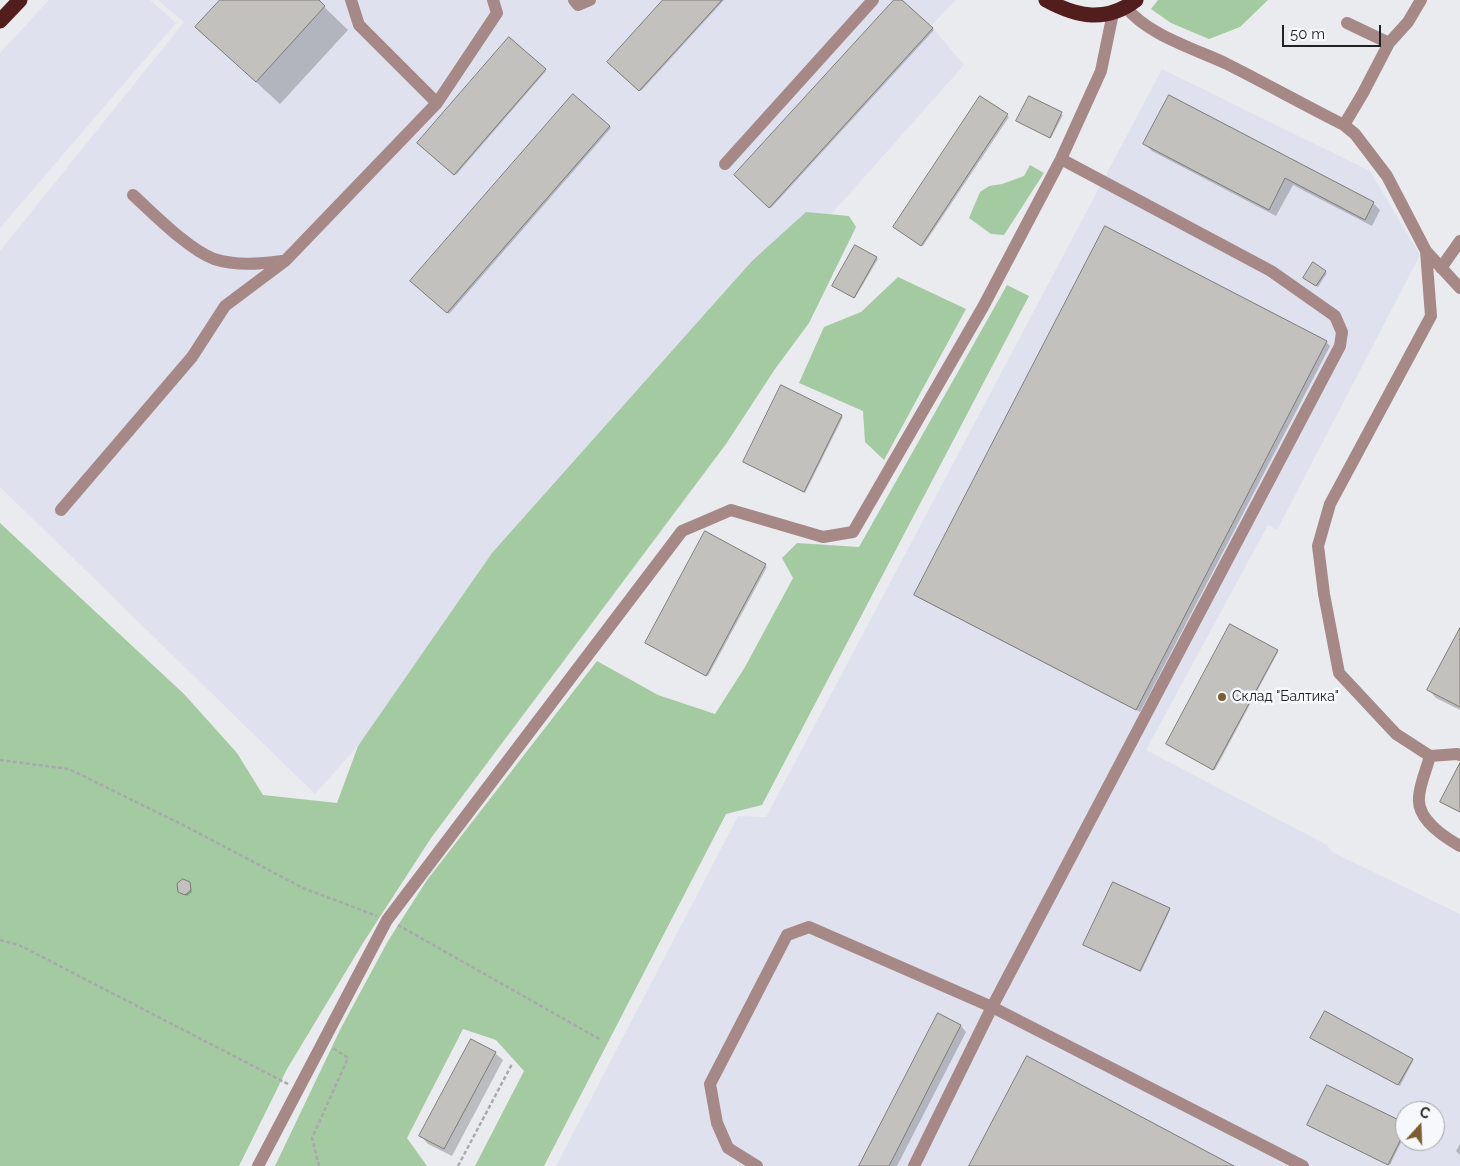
<!DOCTYPE html>
<html>
<head>
<meta charset="utf-8">
<style>
	body { margin:0 }
	#map { position:relative; width:1460px; height:1166px; overflow:hidden; background:#eaebef; font-family:Raleway,sans-serif }
	canvas { display:block }
	.north { position:absolute; left:1395px; top:1101px; width:50px; height:50px; box-sizing:border-box; background:#f7f8fc; border:1px solid #a1a2a5; border-radius:50%; rotate:20deg; font-size:14px; font-weight:700; line-height:20px; text-align:center; color:#212123 }
	.north::after { content:''; display:block; margin:auto; width:18px; height:22px; background:#7c5e32; clip-path:polygon(50% 0,100% 100%,50% 72%,0 100%) }
	.scale { position:absolute; left:1282px; top:25px; width:99px; height:22px; box-sizing:border-box; border:2px solid #212123; border-top:0; padding-left:6px; font-size:15px; line-height:18px; white-space:nowrap; color:#212123; -webkit-text-stroke:4px #f7f8fc; paint-order:stroke }
</style>
</head>
<body>
<div id="map">
<canvas width="1460" height="1166"></canvas>
<div class="north">С</div>
<div class="scale">50 m</div>
</div>
<script>
const ctx = document.querySelector('canvas').getContext('2d');
ctx.lineJoin = 'round';
function fillPath(path, color) {
  ctx.fillStyle = color;
  ctx.fill(path, 'evenodd');
}
function trace(path, color, width, dash) {
  ctx.strokeStyle = color;
  ctx.lineWidth = width;
  ctx.lineCap = dash ? 'butt' : 'round';
  ctx.setLineDash(dash || []);
  ctx.stroke(path);
}
function label(font, color, halo, rows, align = 'center') {
  ctx.font = font + ' Raleway,sans-serif';
  ctx.lineWidth = 5;
  ctx.setLineDash([]);
  ctx.textBaseline = 'middle';
  ctx.strokeStyle = halo;
  ctx.fillStyle = color;
  for (const [text, x, y, turn = 0] of rows) {
    ctx.save();
    ctx.translate(x, y);
    ctx.rotate((+turn || 0) * Math.PI / 180);
    ctx.textAlign = isNaN(turn) ? turn : align;
    if (halo) ctx.strokeText(text, 0, 0);
    ctx.fillText(text, 0, 0);
    ctx.restore();
  }
}
fillPath(new Path2D(`
	M49 0H150L176 23 0 228V53Z
	M158 0H956L931 26 964 65 315 794 0 487V251L184 22Z
	M1162 69 1370 171 1420 255 1277 530 1268 525 1146 750 1327 845 1332 852 1460 914V1166H556L738 816 766 817ZM1405 1111H1435V1141H1405Z`), '#dfe2ee');
fillPath(new Path2D(`
	M1158 0H1268L1240 27 1209 39 1171 23 1151 9Z
	M1030 165 1044 173 1004 235 991 234 969 218 980 192 989 186 1002 184 1024 176Z
	M806 212 849 216 856 227 809 323 775 369 726 444 431 838 363 943 287 1069 239 1166H0V523L184 694 237 753 263 795 337 803 358 746 492 553 752 261Z
	M898 277 966 309 884 460 865 442 863 411 799 383 824 327 861 312Z
	M1007 285 1029 296 762 805 726 814 544 1166H475L524 1071 496 1040 463 1029 407 1138 427 1166H275L341 1028 388 941 427 880 597 661 658 695 715 714 745 667 793 578 782 558 797 543 859 547Z`), '#a4caa1');
fillPath(new Path2D(`
	M221 0H317L348 30 280 104 221 50Z
	M665 0H724L641 91 608 62Z
	M895 0H900L934 30 771 208 735 175Z
	M509 39 546 71 456 175 419 143Z
	M573 96 611 128 449 314 412 281Z
	M1029 97 1063 115 1051 138 1019 122Z
	M1170 97 1373 203 1380 210 1372 226 1293 185 1276 216 1152 151 1145 144Z
	M981 98 1009 117 923 246 896 228Z
	M876 258 878 259 855 298 835 287Z
	M1325 272 1327 273 1318 287 1305 279Z
	M1326 342 1330 346 1140 712 919 598 916 594Z
	M841 416 843 417 805 493 744 462Z
	M705 533 767 567 708 676 648 644Z
	M1460 631V710L1436 698 1429 690Z
	M1277 651 1278 652 1215 770 1168 745Z
	M190 884 192 892 187 896 181 893Z
	M1169 909 1170 910 1141 972 1086 946Z
	M939 1015 961 1026 966 1032 897 1166H861Z
	M1313 1039 1412 1060 1413 1061 1400 1086Z
	M495 1053 503 1060 452 1156 428 1144 421 1136Z
	M1405 1124V1134L1390 1165 1310 1126Z
	M1460 1144V1155L1456 1151Z`), '#0003');
const building = new Path2D(`
	M220 0H319L325 6 256 82 195 27Z
	M663 0H722L639 91 607 62Z
	M894 0H902L933 28 769 208 734 175Z
	M509 37 546 69 454 175 417 143Z
	M573 94 610 126 447 313 410 281Z
	M1169 95 1374 202 1365 220 1285 178 1269 210 1143 144Z
	M980 96 1008 114 921 246 893 227Z
	M1029 96 1062 112 1050 138 1016 121Z
	M1105 226 1327 341 1136 710 914 595Z
	M855 245 877 257 854 298 832 286Z
	M1313 262 1326 271 1316 286 1303 278Z
	M781 385 842 415 804 492 743 462Z
	M705 531 766 564 706 676 645 643Z
	M1230 624 1278 650 1213 770 1166 744Z
	M1460 628V707L1427 690Z
	M1460 763V812L1440 802Z
	M183 879 190 882 191 890 185 895 178 892 177 884Z
	M1113 882 1170 908 1140 971 1083 945Z
	M1325 1011 1413 1059 1398 1085 1310 1038Z
	M938 1013 961 1025 889 1166H859Z
	M471 1039 496 1052 444 1149 419 1136Z
	M1027 1056 1234 1166H969Z
	M1327 1085 1405 1123V1131L1388 1165 1307 1125Z`);
fillPath(building, '#c3c1bd');
trace(building, '#7e7b78', 1);
trace(new Path2D(`
	M0 760 69 769 189 828 303 888 377 916
	M398 925 601 1040
	M0 940 19 945 288 1084
	M319 1166 312 1138 348 1058 333 1048
	M458 1166 512 1064`), '#a9a9ad', 2.5, [4, 2.5]);
trace(new Path2D(`
	M351 0 359 25 437 103 497 13 493 0
	M574 0 578 5 590 0
	M1126 7C1146 34 1195 49 1225 63 1265 83 1304 105 1344 125L1355 134 1387 176 1426 251 1431 316 1330 504 1318 546 1324 594 1339 673 1396 734 1430 756C1427 768 1419 786 1419 798 1417 819 1444 837 1460 846
	M1347 23 1389 43
	M1344 125 1363 93 1389 43 1408 22 1421 0
	M725 164 873 0
	M133 195C154 214 188 249 214 259 236 266 260 264 282 261
	M1426 251 1460 288
	M1441 268 1460 241
	M61 510 192 357 225 306 285 261 437 103
	M1430 756 1457 754 1460 755
	M258 1166 387 920 682 531 731 510 823 537 853 532 983 307 1061 159 1101 71 1113 13
	M757 1166 728 1148 717 1123 710 1084 787 935 809 927 992 1007 1340 346 1342 332 1335 316 1271 271 1061 159
	M914 1166 992 1007 1303 1166`), '#a68987', 12);
trace(new Path2D(`
	M1046 0C1077 17 1106 23 1136 0
	M0 21 20 0`), '#521e1d', 15);
for (const [x, y, r, color] of [
	[1222,697,5,"#7c5e32"]
]) {
  const dot = new Path2D();
  dot.arc(x, y, r, 0, 2 * Math.PI);
  ctx.fillStyle = color;
  ctx.fill(dot);
  trace(dot, '#f7f8fc', 2);
}
label('14px', '#212123', '#f7f8fc', [
	["Склад \"Балтика\"",1232,697]
], 'left');
</script>
</body>
</html>
